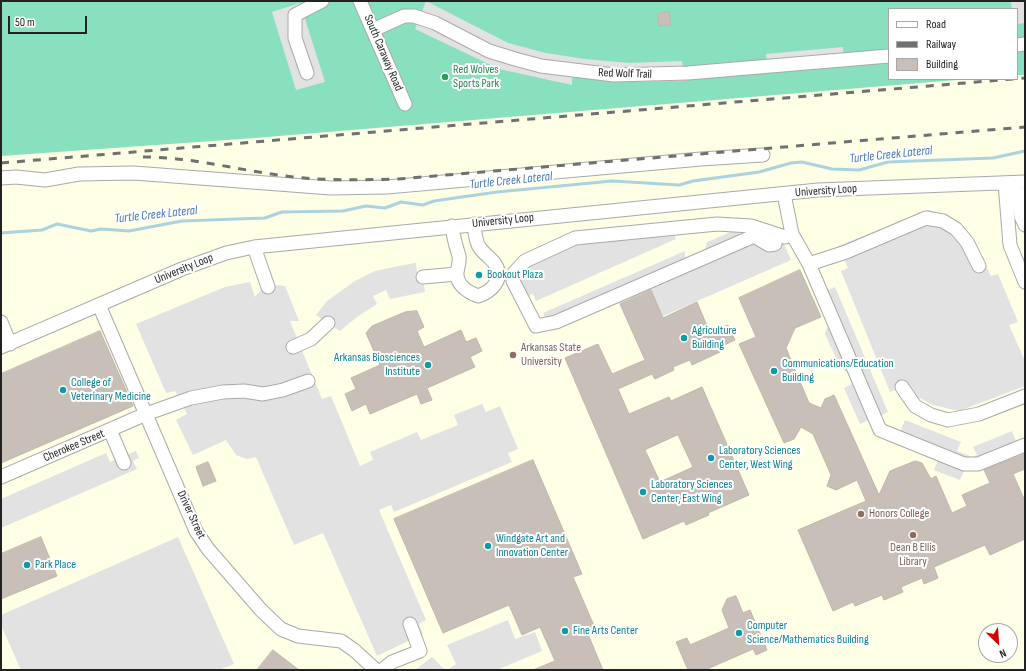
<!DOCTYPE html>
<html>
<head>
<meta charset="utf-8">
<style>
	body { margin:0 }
	#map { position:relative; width:1026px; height:671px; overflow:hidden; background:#f2efe9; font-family:"Sofia Sans Condensed",sans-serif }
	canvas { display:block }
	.frame { position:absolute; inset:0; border:2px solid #222; pointer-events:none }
	.legend { position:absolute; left:888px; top:8px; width:130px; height:72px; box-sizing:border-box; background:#fff; border:1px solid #a7a7a7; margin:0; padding:5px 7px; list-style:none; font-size:12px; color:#222 }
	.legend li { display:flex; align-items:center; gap:8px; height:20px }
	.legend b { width:20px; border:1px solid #a7a7a7 }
	.north { position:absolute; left:978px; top:623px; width:40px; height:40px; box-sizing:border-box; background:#fff; border:1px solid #a7a7a7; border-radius:50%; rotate:155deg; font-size:11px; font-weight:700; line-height:16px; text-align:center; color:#222 }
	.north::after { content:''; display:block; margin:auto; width:14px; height:18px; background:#d40000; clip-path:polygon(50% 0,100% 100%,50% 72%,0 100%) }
	.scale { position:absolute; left:8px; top:16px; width:79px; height:18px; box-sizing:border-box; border:2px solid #222; border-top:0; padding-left:5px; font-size:12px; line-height:14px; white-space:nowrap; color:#222; -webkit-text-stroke:3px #fff; paint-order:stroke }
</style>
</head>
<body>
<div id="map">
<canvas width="1026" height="671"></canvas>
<div class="frame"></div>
<ul class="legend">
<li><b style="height:5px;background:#fff"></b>Road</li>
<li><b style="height:5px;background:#707070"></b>Railway</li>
<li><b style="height:11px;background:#c7bfb8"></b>Building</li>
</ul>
<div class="north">N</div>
<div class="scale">50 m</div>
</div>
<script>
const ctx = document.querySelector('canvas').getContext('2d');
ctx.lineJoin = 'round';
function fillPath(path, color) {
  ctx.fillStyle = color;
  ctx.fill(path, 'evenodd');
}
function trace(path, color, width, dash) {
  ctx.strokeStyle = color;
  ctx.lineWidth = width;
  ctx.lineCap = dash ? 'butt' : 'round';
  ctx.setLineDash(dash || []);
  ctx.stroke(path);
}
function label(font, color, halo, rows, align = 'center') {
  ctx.font = font + ' "Sofia Sans Condensed",sans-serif';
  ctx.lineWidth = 4;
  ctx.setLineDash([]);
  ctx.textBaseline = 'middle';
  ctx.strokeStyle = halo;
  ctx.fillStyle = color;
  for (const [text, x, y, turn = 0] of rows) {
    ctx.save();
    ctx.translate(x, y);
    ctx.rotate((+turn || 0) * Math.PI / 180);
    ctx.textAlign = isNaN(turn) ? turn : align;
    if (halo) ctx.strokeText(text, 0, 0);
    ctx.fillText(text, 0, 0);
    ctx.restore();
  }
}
fillPath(new Path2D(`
	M1 1H1025V670H1ZM889 9H1017V79H889ZM986 631H1010V655H986Z`), '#ffffe5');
fillPath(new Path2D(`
	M1 1H1025V75H1017V9H889V79H969L255 138 1 156Z`), '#88e0be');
fillPath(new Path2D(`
	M426 1 508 43 546 53 585 59 629 63 682 61 685 81 617 82 572 77V85L499 69 415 29Z
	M1011 1H1025V23L1017 24V9H1012Z
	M300 3 325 82 296 90 272 12Z
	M843 47 844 66 768 73 766 54Z
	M928 210 947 215 961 225 970 236 991 276 998 274 1018 322 1009 325 1025 361V386L959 411 933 405 918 397 910 385 890 392 841 271 848 268 838 246Z
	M670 226 676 239 536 301 533 294 523 298 512 272 574 235Z
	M740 228 739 237 778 230 791 260 661 317 648 287 551 330 543 313 685 251V259L705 250 707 242Z
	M414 263H416L417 272H422L425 292 390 299 386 290 373 296 377 304 357 317 340 331 316 315 327 301 355 281 375 271Z
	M250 282 255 297 261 290 274 285 285 286 299 321H290L322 399 331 396 360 466 373 460 370 452 417 432 421 440 458 425 454 415 482 404 486 412 500 406 518 449 508 453 512 462 394 512 391 505 379 510 426 620 419 624 423 634 377 656 323 533 294 545 256 457 247 459 236 455 226 440 193 455 176 420 187 414 175 391 166 393 136 324 225 287Z
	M835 287 888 412 860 424 844 388 852 384 847 372 840 367 825 334 828 326 815 296Z
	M905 420 961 442 957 451 972 457 977 455 973 447 1012 431 1019 449 964 471 960 480 934 470 939 457 897 440Z
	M136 451 139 458 133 461 137 469 1 528V499L106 453 110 462Z
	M178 537 234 664 219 670H21L1 625V615Z
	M508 620 515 639 535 632 542 651 497 670H448L456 664 447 645Z
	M432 657 445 670H415Z`), '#e2e2e2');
trace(new Path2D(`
	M1 233 42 230 57 224 91 231 101 229 129 231 182 221 265 218 282 212 343 211 366 206 385 208 401 202 423 205 434 201 497 192 612 181 679 185 693 181 759 172 791 163 802 162 832 169 859 170 888 162 993 158 1025 151`), '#aad3df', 3);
const building = new Path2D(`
	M669 12 671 25 659 26 658 14Z
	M800 270 821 317 795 328 786 348 809 403 821 408 825 399 834 395 879 495 890 471 915 461 922 463 931 479 936 476 952 513 967 506 962 495 990 483 984 470 1025 454V469L1013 474 1025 501V539L990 555 985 545 934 567 938 578 924 584 922 578 901 587 903 592 884 600 882 595 855 606 853 602 833 611 798 530 866 501 857 480 836 490 827 486 831 475 813 434 801 427 794 439 784 443 739 344 756 337 739 298Z
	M651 290 663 318 697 302 710 333 728 325 735 340 718 348 720 352 692 365 690 360 673 367 674 370 655 379 652 374 618 389 629 414 669 397 671 401 702 387 749 495 708 513 709 515 686 525 684 521 643 539 565 358 598 344 612 374 645 360 620 304ZM678 435 693 467 660 482 645 450Z
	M417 311 424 327 417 331 424 347 461 330 466 342 476 338 482 351 470 357 475 367 427 388 432 400 421 404 417 394 370 414 366 404 352 411 345 394 356 389 351 378 380 365 366 333 372 326 405 312Z
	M100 331 133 406 1 463V374Z
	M533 460 582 574 573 577 595 628 587 632 603 670H533L555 661 540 627 522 635 509 605 443 633 394 519Z
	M208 462 216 481 203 486 196 467Z
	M41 537 57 576 1 599V554Z
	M736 596 743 613 750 610 767 650 756 655 753 649 705 670H688L676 642 687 638 690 645 729 628 722 610 727 599Z
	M273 650 299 670H257Z`);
fillPath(building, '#c7bfb8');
trace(building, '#c4b6ab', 1);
const minor = new Path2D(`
	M360 1 405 104
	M373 30 404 16H414L435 23 489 51 515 59 541 66 614 75 688 73 889 56
	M1017 45 1025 44
	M307 73 295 38V15L322 1
	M1 178 16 177 45 180 79 174 134 173 331 188 387 187 701 159 763 155
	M1005 183 1010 245 1025 282
	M1017 183 1021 216 1025 225
	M784 194 792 234 809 264 880 430 964 464H978L1025 445
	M452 226C453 237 456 246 459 256 460 261 458 267 457 272 456 284 467 292 478 296 491 292 505 279 495 264 491 258 484 254 480 248 475 242 475 231 474 224
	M757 229V232L754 236 556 322 536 326 513 281 514 273 525 261 575 238 717 224 751 226 785 237 792 234
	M754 236 769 245 775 244
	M254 247 268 287
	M809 264 846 252 926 218 943 221 956 229 967 242 979 266
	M423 277 457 274
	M99 305 196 531 208 549 261 610 281 629 298 636 341 641 354 650 376 670
	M1 322 10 344
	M1 347 182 269 226 253 254 247 818 190 1025 182
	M293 347 311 339 328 323
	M902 387 915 406 931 415 948 420 979 414 1025 396
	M110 430 124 463
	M1 477 146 414 191 398 223 392 244 391 263 394 283 390 308 381
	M382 670 392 662 420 651 410 624`);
trace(minor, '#a9a9a9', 15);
trace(minor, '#fff', 13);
trace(new Path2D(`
	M143 157C191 157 238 170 285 176 323 181 360 180 398 179L1025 127
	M1 163 1025 78`), '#707070', 3, [8, 8]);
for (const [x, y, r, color] of [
	[445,77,4,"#2e9e5b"],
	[479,275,4,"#0f9aa8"],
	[684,338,4,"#0f9aa8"],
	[513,355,4,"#8d6e63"],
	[428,365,4,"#0f9aa8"],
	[774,371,4,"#0f9aa8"],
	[63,390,4,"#0f9aa8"],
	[711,458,4,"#0f9aa8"],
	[643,492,4,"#0f9aa8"],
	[861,514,4,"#8d6e63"],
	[913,535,4,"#8d6e63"],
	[488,546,4,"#0f9aa8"],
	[27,565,4,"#0f9aa8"],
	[565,631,4,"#0f9aa8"],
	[739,633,4,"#0f9aa8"]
]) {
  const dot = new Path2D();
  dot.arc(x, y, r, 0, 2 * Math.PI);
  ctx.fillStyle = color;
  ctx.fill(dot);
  trace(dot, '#fff', 1.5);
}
label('12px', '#222', '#fff', [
	["South Caraway Road",383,53,67],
	["Red Wolf Trail",625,74,2],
	["University Loop",826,191,-4],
	["University Loop",503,221,-6],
	["University Loop",184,269,-22],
	["Cherokee Street",74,446,-23],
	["Driver Street",191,515,65]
]);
label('12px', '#27864d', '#fff', [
	["Red Wolves",453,70],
	["Sports Park",453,84]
], 'left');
label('12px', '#0d838f', '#fff', [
	["Bookout Plaza",487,275],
	["Agriculture",692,331],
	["Building",692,345],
	["Arkansas Biosciences",420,358,"right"],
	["Institute",420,372,"right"],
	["Communications/Education",782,364],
	["Building",782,378],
	["College of",71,383],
	["Veterinary Medicine",71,397],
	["Laboratory Sciences",719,451],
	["Center, West Wing",719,465],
	["Laboratory Sciences",651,485],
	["Center, East Wing",651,499],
	["Windgate Art and",496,539],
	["Innovation Center",496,553],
	["Park Place",35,565],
	["Computer",747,626],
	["Science/Mathematics Building",747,640],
	["Fine Arts Center",573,631]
], 'left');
label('12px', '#785e54', '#fff', [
	["Arkansas State",521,348],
	["University",521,362],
	["Honors College",869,514],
	["Dean B Ellis",913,548,"center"],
	["Library",913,562,"center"]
], 'left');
label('italic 13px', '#4a7aab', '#fff', [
	["Turtle Creek Lateral",891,155,-6],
	["Turtle Creek Lateral",511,181,-6],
	["Turtle Creek Lateral",156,215,-6]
]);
</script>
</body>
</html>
